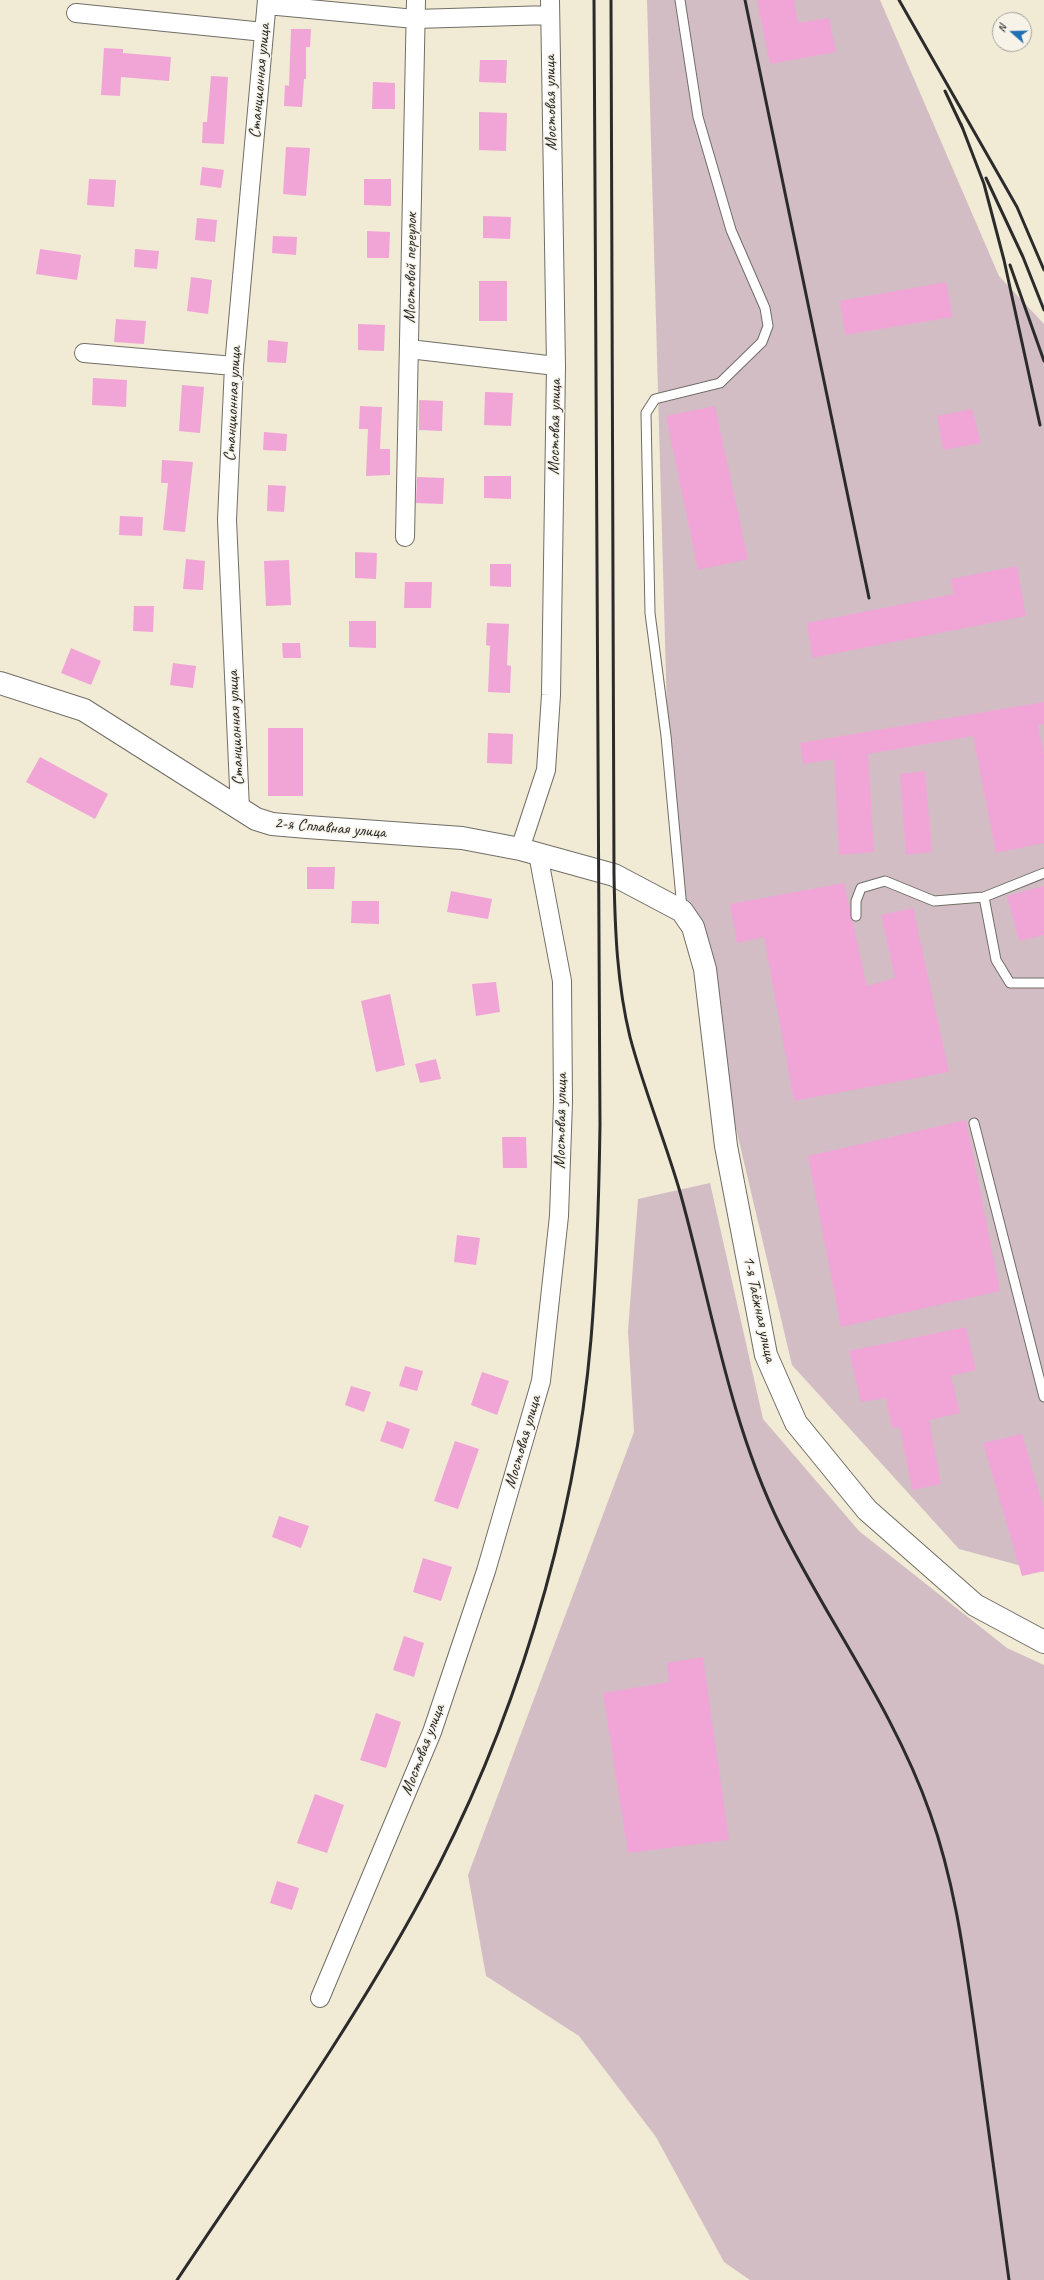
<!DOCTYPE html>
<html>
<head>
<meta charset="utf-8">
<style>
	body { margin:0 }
	#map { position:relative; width:1044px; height:2280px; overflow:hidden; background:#f1ead5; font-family:Caveat,sans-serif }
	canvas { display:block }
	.north { position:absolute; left:992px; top:12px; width:40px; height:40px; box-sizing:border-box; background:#f7f3e8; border:1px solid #a5a39c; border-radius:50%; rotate:290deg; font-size:11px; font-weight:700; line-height:16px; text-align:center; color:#2b2b2b }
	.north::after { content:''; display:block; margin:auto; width:14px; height:18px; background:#1f6fb2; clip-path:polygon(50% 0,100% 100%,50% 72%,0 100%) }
</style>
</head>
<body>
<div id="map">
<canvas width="1044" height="2280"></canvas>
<div class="north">N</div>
</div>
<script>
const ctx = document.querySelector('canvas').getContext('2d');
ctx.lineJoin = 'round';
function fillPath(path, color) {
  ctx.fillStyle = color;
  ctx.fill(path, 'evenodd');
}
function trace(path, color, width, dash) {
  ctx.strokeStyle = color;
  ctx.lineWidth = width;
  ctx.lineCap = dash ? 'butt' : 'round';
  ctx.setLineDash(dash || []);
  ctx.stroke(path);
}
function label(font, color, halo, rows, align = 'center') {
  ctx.font = font + ' Caveat,sans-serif';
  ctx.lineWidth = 3;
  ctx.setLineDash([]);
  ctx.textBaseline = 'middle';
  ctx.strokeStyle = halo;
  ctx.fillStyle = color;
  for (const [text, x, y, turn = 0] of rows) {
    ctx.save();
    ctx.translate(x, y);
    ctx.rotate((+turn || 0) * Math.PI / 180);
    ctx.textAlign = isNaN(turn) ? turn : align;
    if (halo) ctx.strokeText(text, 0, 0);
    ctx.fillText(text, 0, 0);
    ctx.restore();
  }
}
fillPath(new Path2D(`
	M647 0H880L999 276 1044 324V1572L959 1549 792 1365 671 854Z
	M710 1183 763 1419 859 1531 1007 1648 1044 1665V2280H750L724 2262 656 2137 579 2036 486 1976 468 1875 634 1432 628 1331 638 1199Z`), '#d2bdc5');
fillPath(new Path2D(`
	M757 0H794L798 23 829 18 836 52 770 64Z
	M291 29H311L310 47H306V79H304L302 107 284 106 285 85 289 86Z
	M104 48 123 49V53L171 57 169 81 121 77 120 96 101 95Z
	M480 60H507L506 83 479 82Z
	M211 76 228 77 224 144 202 143 203 122H207Z
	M373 82 395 83V109H372Z
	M479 112 507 113 506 151 479 150Z
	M286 147 310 148 306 196 283 194Z
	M202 167 224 170 221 188 200 185Z
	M89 179 116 180 114 207 87 205Z
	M364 179H391V206L364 205Z
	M483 216 511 217 510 239 483 238Z
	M197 218 217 220 215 242 195 240Z
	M367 231 390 232 389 258H367Z
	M273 236 297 237 296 255 272 253Z
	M40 249 81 255 77 280 36 274Z
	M135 249 159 251 157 269 134 267Z
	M191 277 212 280 208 314 187 311Z
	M479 281H507V321H479Z
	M946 282 953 317 845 335 840 301Z
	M116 319 146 321 144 344 114 342Z
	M358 324 385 325 384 351 358 350Z
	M268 340 288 342 286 363 267 362Z
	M93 378 127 380 126 407 92 405Z
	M182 385 204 387 200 433 179 431Z
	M485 392 513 393 511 426 484 425Z
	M419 400 443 401 442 431 419 430Z
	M360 406 382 407 380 449H390V475L366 476 368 429H359Z
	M715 406 748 559 698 570 666 416Z
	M972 409 981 443 943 450 937 416Z
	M264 432 287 434 286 451 263 450Z
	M162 460 193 462 185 532 163 530 168 483H161Z
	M484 476H511V499L484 498Z
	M417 477 444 478 443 504 416 503Z
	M268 485 286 486 284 512 267 511Z
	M120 516 143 517 142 536 119 535Z
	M355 552 377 553 376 579 355 578Z
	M186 559 205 561 203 590 183 589Z
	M289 560 291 605 266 606 264 561Z
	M490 564H511V587L490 586Z
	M1017 566 1026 616 812 658 807 623 954 594 951 579Z
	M405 582H432L431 608H404Z
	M134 606H154L153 632 133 631Z
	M349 621H376V648L349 647Z
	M487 623 509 624 507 665 511 666 510 693 488 692 490 646 486 645Z
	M282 643H300L301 658H283Z
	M71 648 101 661 91 685 61 673Z
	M173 663 196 666 193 688 170 685Z
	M1044 702V724L1038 725 1044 755V843L996 853 973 736 868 754 874 852 839 855 834 759 803 764 800 743Z
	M268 728H303V796H268Z
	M488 733 513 734 512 764 487 763Z
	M40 757 108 794 95 819 26 782Z
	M925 771 932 852 906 855 900 774Z
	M307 867H335L334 889H307Z
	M844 883 867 986 895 978 881 915 913 908 949 1072 794 1101 764 937 737 943 730 904Z
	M1044 886V935L1019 941 1007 896Z
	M451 891 492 899 488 919 447 912Z
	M352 901H379V924L351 923Z
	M496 982 500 1012 476 1016 472 984Z
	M390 994 405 1065 376 1072 361 1001Z
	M436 1059 441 1079 420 1083 415 1064Z
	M966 1120 1000 1291 841 1327 808 1156Z
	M502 1137H526L527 1168H503Z
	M457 1235 480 1238 476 1265 454 1262Z
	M966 1327 976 1370 951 1376 960 1413 929 1420 941 1484 912 1490 900 1427 892 1428 886 1398 861 1402 849 1351Z
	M405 1366 423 1371 417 1391 399 1386Z
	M482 1372 509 1381 497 1415 471 1405Z
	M351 1386 371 1392 364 1412 345 1405Z
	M387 1421 410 1429 403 1449 380 1441Z
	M1022 1434 1044 1509V1571L1022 1576 983 1443Z
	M455 1441 479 1449 458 1509 434 1501Z
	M279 1516 309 1526 301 1548 272 1537Z
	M423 1558 452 1567 441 1601 413 1592Z
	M404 1636 424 1643 414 1677 393 1670Z
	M703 1657 729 1840 628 1853 603 1693 669 1682 667 1663Z
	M376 1713 401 1722 386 1768 360 1760Z
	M315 1794 344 1805 327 1853 297 1843Z
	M277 1881 299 1888 292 1910 270 1903Z`), '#f0a5d6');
const lane = new Path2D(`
	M680 0 698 117 731 230 765 308 768 326 762 342 720 383 655 399 646 413 650 613 666 736 682 909
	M984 897 996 960 1010 983H1044
	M856 916V901L861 888 885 881 934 901 984 897 1044 873
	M974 1123 1044 1397`);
const street = new Path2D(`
	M267 5 415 19 550 15
	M76 13 264 32
	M409 349 556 366
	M84 353 234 366
	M405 537 416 0
	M240 809 227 520 234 366 267 0
	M520 849 546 770 551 695 556 366 550 0
	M320 1998 432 1732 486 1571 541 1381 559 1216 563 1102 562 981 538 854`);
const secondary = new Path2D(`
	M0 683 84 710 256 819 272 824 307 827 462 838 520 849 614 875 682 911 693 927 705 969 726 1146 766 1355 796 1423 867 1510 975 1605 1044 1642`);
trace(lane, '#706e66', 11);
trace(street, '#706e66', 20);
trace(secondary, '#706e66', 24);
trace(lane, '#fff', 9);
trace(street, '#fff', 18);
trace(secondary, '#fff', 22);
trace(new Path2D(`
	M611 0 614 875C615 930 617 984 630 1037 644 1090 665 1140 680 1192 711 1303 729 1421 780 1525 828 1622 894 1710 930 1813 956 1886 965 1962 976 2038 987 2119 998 2199 1009 2280
	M745 0 869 598
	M899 0 1017 207 1044 270
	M945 91 963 129
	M961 124 984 184 1004 260 1040 425
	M986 178 1023 257 1044 310
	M1010 265 1044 361
	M177 2280C261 2154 350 2030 422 1897 513 1730 575 1528 591 1339 597 1267 599 1196 600 1124L594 0`), '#2b2b2b', 3);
label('17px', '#2b2b2b', '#f7f3e8', [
	["Станционная улица",260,81,-85],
	["Мостовая улица",551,103,-91],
	["Мостовой переулок",411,268,-89],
	["Станционная улица",233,404,-87],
	["Мостовая улица",555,427,-89],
	["Станционная улица",236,728,-93],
	["2-я Сплавная улица",330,828,5],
	["Мостовая улица",561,1121,-89],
	["1-я Таёжная улица",759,1309,78],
	["Мостовая улица",523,1442,-74],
	["Мостовая улица",423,1750,-69]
]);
</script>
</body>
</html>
